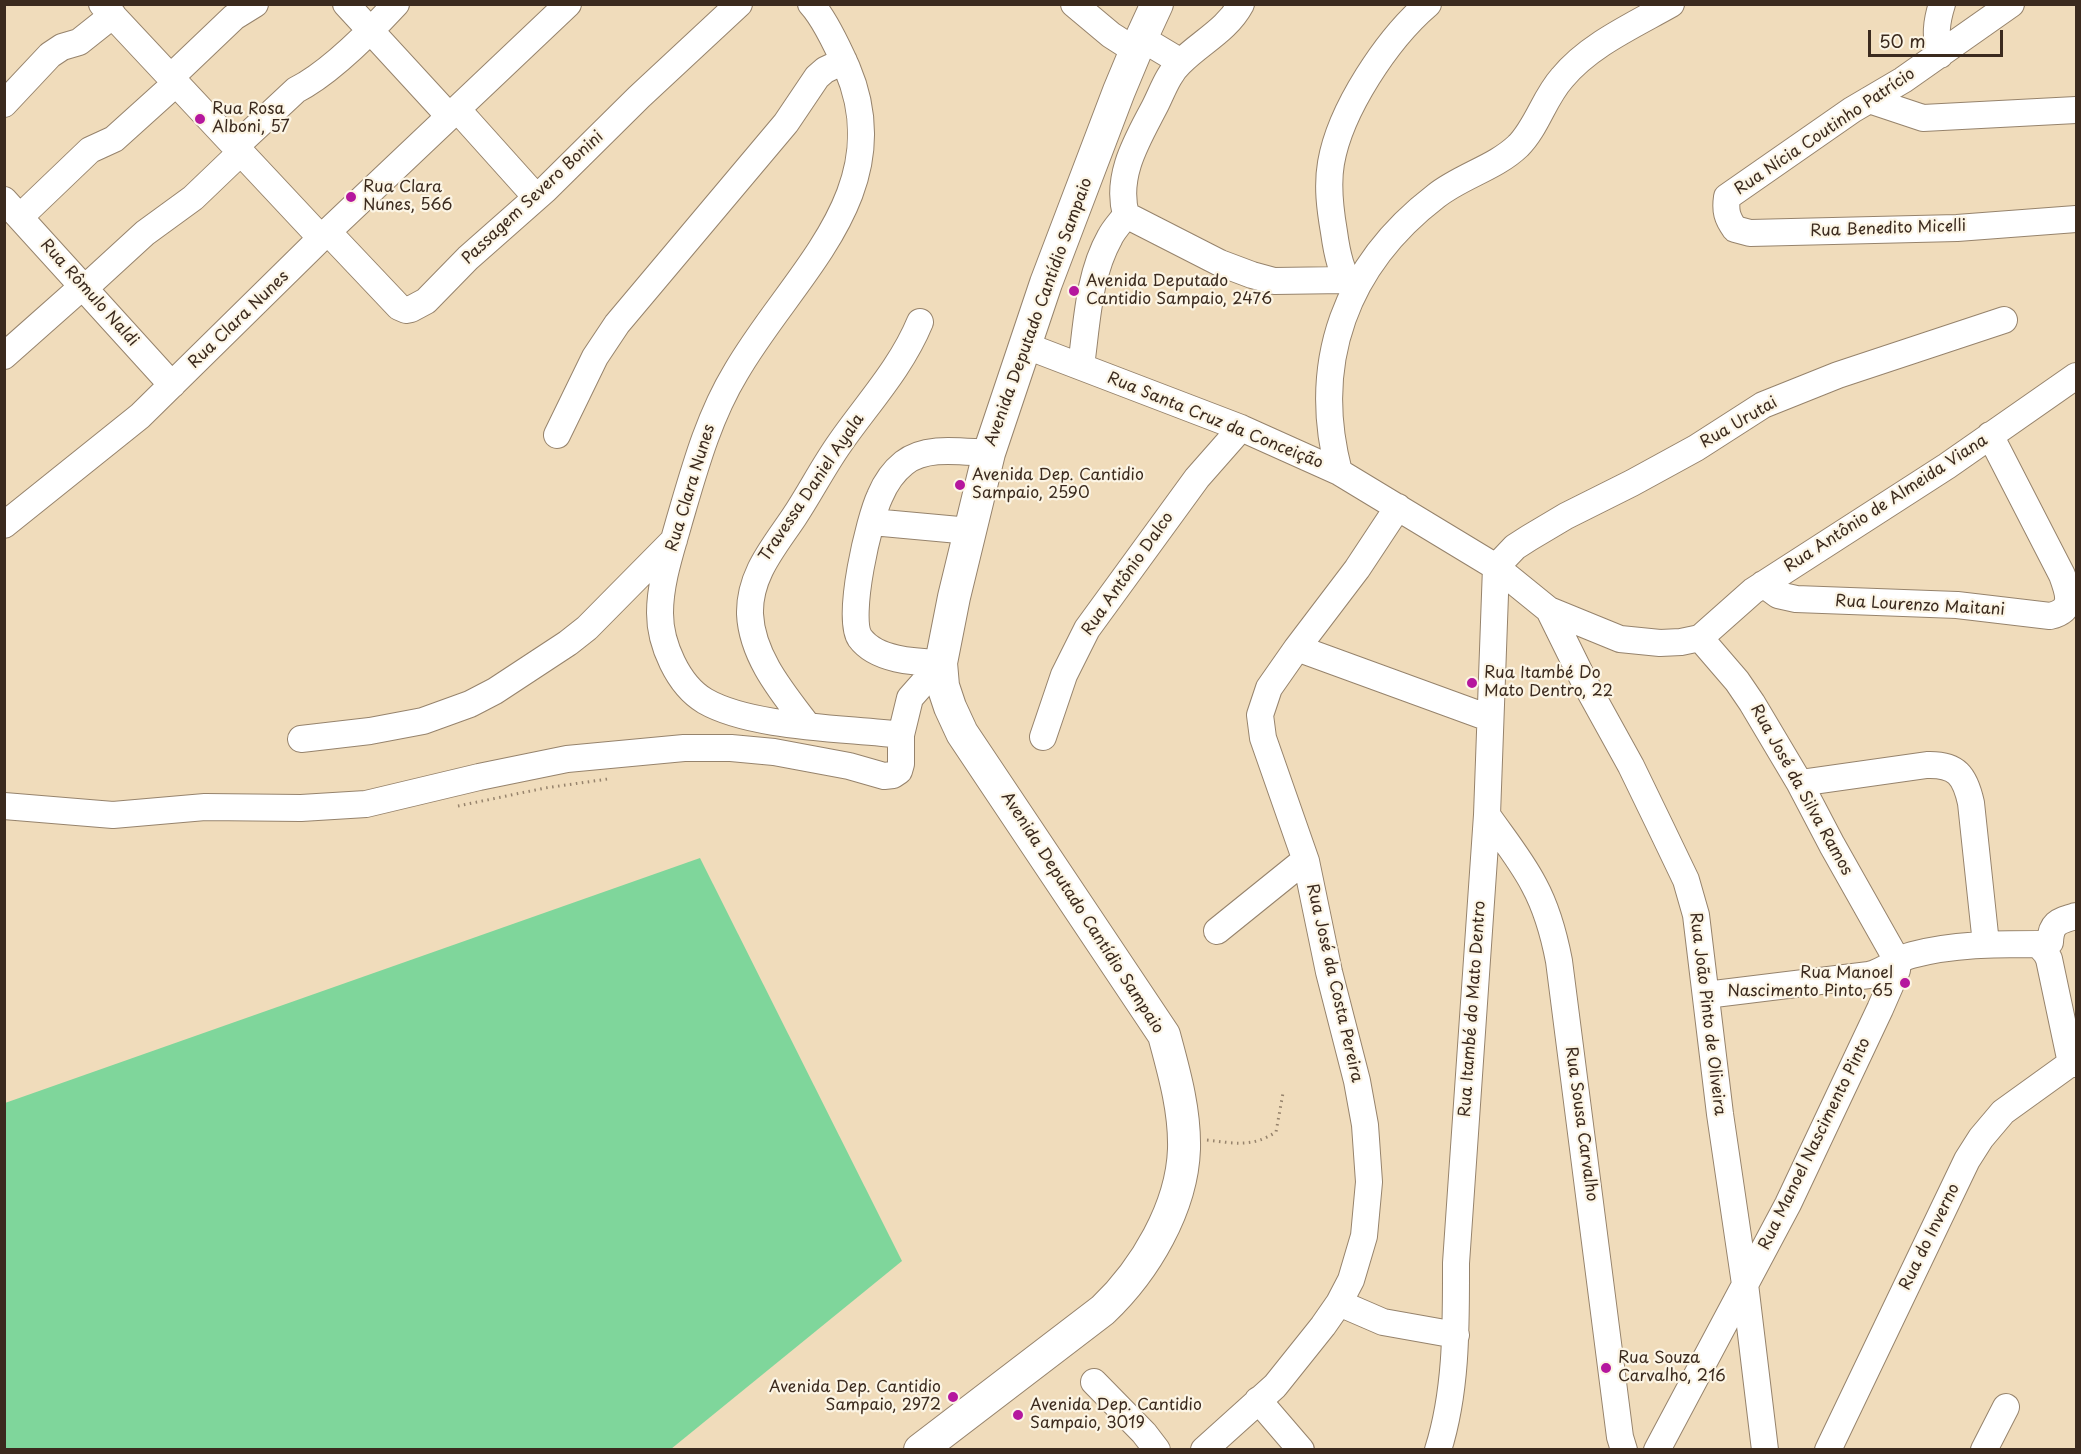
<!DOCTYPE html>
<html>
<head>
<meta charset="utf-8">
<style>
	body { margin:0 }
	#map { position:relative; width:2081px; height:1454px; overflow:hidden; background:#f0dcbb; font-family:"Playpen Sans",sans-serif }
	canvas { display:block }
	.frame { position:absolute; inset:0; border:6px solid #3b2a1e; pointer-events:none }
	.scale { position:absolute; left:1868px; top:30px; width:135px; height:27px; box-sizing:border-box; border:3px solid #3b2a1e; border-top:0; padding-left:8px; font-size:18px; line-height:21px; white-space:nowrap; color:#3b2a1e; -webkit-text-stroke:4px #fcf5e5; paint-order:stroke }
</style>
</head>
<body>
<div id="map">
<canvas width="2081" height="1454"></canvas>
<div class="frame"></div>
<div class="scale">50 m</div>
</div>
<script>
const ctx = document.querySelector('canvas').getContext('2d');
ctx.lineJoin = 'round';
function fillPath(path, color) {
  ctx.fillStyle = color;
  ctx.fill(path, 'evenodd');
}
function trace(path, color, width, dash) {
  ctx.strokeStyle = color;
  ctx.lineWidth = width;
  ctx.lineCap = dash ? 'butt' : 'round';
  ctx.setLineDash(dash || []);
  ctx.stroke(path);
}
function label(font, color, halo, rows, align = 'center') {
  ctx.font = font + ' "Playpen Sans",sans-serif';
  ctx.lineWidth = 4.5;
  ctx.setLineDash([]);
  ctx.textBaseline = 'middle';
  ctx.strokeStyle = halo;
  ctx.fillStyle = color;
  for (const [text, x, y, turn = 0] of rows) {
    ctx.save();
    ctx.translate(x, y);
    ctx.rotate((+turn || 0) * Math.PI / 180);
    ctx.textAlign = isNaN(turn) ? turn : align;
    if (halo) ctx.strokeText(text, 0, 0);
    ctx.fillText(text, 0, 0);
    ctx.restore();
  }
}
fillPath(new Path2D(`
	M700 858 902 1261 671 1449H5V1103Z`), '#7fd69b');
const minor = new Path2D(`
	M102 4 321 238
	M346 4 449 116
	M811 4C824 18 839 50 847 68 900 192 792 275 736 372 708 418 694 471 679 522 671 551 660 582 660 613 660 644 678 685 705 701 752 728 846 728 901 735
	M1074 4 1111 35 1136 51
	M1241 4C1227 30 1201 42 1181 62 1168 74 1163 90 1155 106 1138 139 1115 175 1126 215L1220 263 1252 275 1274 281 1345 280
	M2011 4 1903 80 1852 110 1727 197C1725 211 1727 218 1735 229L1750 233 1957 228 2076 219
	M1141 38 1181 62
	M1940 55C1935 36 1936 23 1942 4
	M170 78 234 17 255 4
	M1869 100 1923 118 2076 110
	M4 104 50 55 62 47 79 42 113 15
	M457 109 536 197
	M235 147 296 90C330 73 370 32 396 4
	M4 200 172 385
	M20 217 90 150 114 139 175 84
	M328 232 399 307 406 310 411 309 426 301 468 258 545 190 639 97 739 4
	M85 288 145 233 193 198 240 153
	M1354 292C1341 273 1337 254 1334 232 1330 209 1327 186 1331 163 1340 110 1387 39 1428 4
	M1024 345 1241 428 1339 472 1496 567 1549 610 1620 639 1660 643 1681 642 1700 638 1753 591 1947 466 2076 376
	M4 356 83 286
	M1081 366C1087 324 1088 276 1110 237 1114 229 1121 222 1126 215
	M557 435 595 357 617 324 786 123 817 77 825 70 844 61
	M1339 472C1310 362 1346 265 1436 196 1461 176 1495 168 1518 146 1537 127 1544 98 1562 78 1589 45 1634 25 1671 4
	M872 522 970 531
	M4 525 140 416 321 238 568 4
	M1496 567 1515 547 1529 538 1566 516 1632 483 1696 448 1763 405 1838 375 2004 320
	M1763 584 1778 595 1796 599 1957 605 2050 616C2075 610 2069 594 2062 575L1990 435
	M1549 610 1584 681 1631 766 1662 830 1686 880 1696 915 1720 1114 1745 1284 1765 1450
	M1700 638 1737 681 1752 703 1799 782 1832 845 1898 962
	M1297 648 1489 718
	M941 663C916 662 877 661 860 638 846 618 869 519 880 496 885 484 894 471 904 463 926 445 963 452 989 453
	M808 726C783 693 752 657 750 614 749 575 774 547 794 517 810 493 823 467 840 443 867 404 901 368 920 322
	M1043 737 1064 675 1087 629 1197 478 1241 428
	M301 739 370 731 423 721 470 704 495 691 568 643 587 628 674 540
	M1800 783 1927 765C1957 764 1965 776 1971 803L1986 944
	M4 806 113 815 205 807 301 808 366 804 479 777 567 759 684 748H731L774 752 849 766 884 776 893 775 899 771 901 764V735L910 698 941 663
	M1487 815C1503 838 1521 860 1534 885 1547 909 1554 935 1559 961L1620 1437 1624 1450
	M1217 931 1305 860
	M2050 942C2051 922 2059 921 2076 916
	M1706 995 1869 975C1886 971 1896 959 1912 955 1953 944 1996 944 2038 944L2046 953 2049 959 2071 1063
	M1339 1303 1383 1322 1456 1335
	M1094 1382 1144 1433 1157 1450
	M1258 1400 1301 1450
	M1204 1450 1275 1386 1323 1326 1339 1303 1351 1280 1364 1236 1369 1182 1365 1125 1357 1081 1329 972 1306 861 1263 738 1260 715 1269 688 1297 648 1357 569 1398 507
	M1438 1450C1457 1390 1456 1324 1456 1263L1487 815 1496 567
	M1657 1450 1788 1204 1880 1009 1897 970 1898 962
	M1828 1450 1967 1160 1981 1138 2003 1112 2071 1063 2076 1064
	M1984 1450 2006 1407`);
const major = new Path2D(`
	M920 1450 1103 1310C1145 1270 1182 1208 1184 1149 1185 1110 1174 1072 1164 1035L962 733 950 707 943 686 941 663 954 597 989 453 1046 283 1119 91 1139 43 1157 4`);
trace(minor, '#96836c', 28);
trace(major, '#96836c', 34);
trace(new Path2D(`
	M458 806 545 788 608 779
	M1207 1140C1234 1143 1251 1148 1276 1132L1283 1093`), '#96836c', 3, [1.5, 4.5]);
trace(minor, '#fff', 26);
trace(major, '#fff', 32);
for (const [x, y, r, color] of [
	[200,119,6,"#b5179e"],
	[351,197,6,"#b5179e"],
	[1074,291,6,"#b5179e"],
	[960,485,6,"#b5179e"],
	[1472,683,6,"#b5179e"],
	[1905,983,6,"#b5179e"],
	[1606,1368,6,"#b5179e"],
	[953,1397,6,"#b5179e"],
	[1018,1415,6,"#b5179e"]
]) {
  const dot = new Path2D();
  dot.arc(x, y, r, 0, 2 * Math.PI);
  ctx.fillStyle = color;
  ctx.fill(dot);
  trace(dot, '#fcf5e5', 2);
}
label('16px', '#3b2a1e', '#fcf5e5', [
	["Rua Rosa",212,110],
	["Alboni, 57",212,128],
	["Rua Clara",363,188],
	["Nunes, 566",363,206],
	["Avenida Deputado",1086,282],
	["Cantidio Sampaio, 2476",1086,300],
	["Avenida Dep. Cantidio",972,476],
	["Sampaio, 2590",972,494],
	["Rua Itambé Do",1484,674],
	["Mato Dentro, 22",1484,692],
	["Rua Manoel",1893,974,"right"],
	["Nascimento Pinto, 65",1893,992,"right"],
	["Rua Souza",1618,1359],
	["Carvalho, 216",1618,1377],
	["Avenida Dep. Cantidio",941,1388,"right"],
	["Sampaio, 2972",941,1406,"right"],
	["Avenida Dep. Cantidio",1030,1406],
	["Sampaio, 3019",1030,1424]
], 'left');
label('16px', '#3b2a1e', '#fcf5e5', [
	["Rua Nícia Coutinho Patrício",1825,132,-34],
	["Passagem Severo Bonini",533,198,-43],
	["Rua Benedito Micelli",1888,229,-2],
	["Rua Rômulo Naldi",89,293,48],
	["Avenida Deputado Cantídio Sampaio",1039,312,-70],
	["Rua Clara Nunes",239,320,-44],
	["Rua Santa Cruz da Conceição",1215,421,22],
	["Rua Urutai",1739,423,-30],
	["Rua Clara Nunes",691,488,-73],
	["Travessa Daniel Ayala",812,488,-56],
	["Rua Antônio de Almeida Viana",1886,504,-33],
	["Rua Antônio Dalco",1128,574,-55],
	["Rua Lourenzo Maitani",1920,606,3],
	["Rua José da Silva Ramos",1801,790,61],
	["Avenida Deputado Cantídio Sampaio",1082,913,57],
	["Rua José da Costa Pereira",1334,983,77],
	["Rua Itambé do Mato Dentro",1473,1009,-86],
	["Rua João Pinto de Oliveira",1707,1014,83],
	["Rua Sousa Carvalho",1581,1124,82],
	["Rua Manoel Nascimento Pinto",1815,1144,-64],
	["Rua do Inverno",1930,1237,-64]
]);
</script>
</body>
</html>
